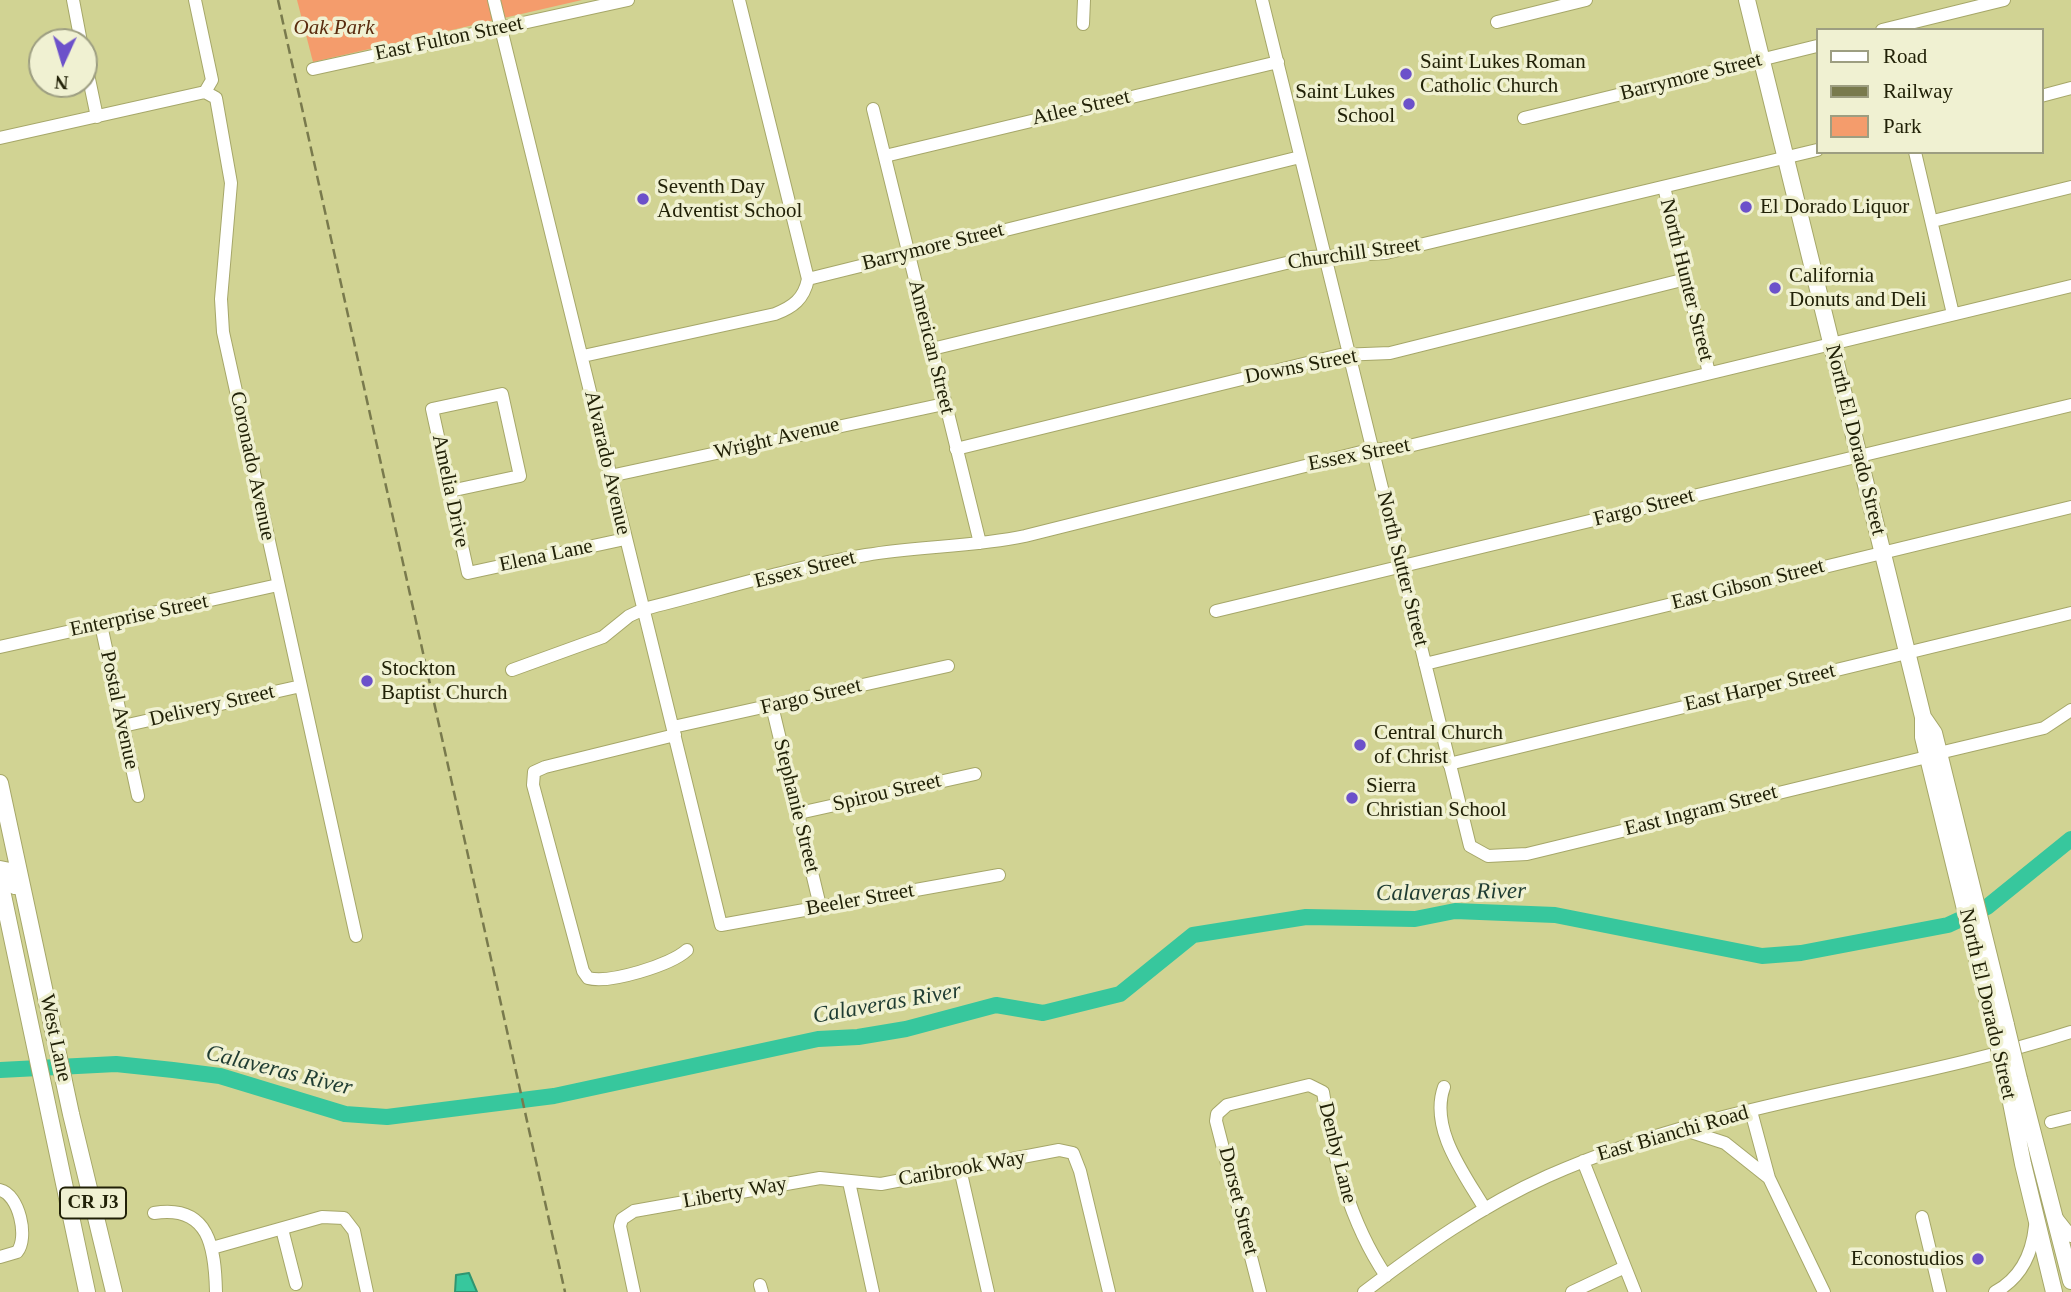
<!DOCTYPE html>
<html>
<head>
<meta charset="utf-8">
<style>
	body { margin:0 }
	#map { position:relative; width:2071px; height:1292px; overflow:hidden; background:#d1d393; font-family:Georgia,serif }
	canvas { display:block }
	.legend { position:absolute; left:1816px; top:28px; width:228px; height:126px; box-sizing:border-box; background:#f0f1d2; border:2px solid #9d9e81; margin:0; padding:9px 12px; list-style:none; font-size:21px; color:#212107 }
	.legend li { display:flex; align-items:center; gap:14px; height:35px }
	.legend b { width:35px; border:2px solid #9d9e81 }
	.north { position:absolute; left:28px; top:28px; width:70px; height:70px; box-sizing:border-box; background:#f0f1d2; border:2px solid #9d9e81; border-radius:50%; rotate:184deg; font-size:19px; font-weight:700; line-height:28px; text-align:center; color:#212107 }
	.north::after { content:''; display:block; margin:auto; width:24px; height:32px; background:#6c51ca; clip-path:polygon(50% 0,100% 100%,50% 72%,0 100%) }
</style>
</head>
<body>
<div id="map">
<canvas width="2071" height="1292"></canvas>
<ul class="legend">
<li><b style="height:9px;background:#fff"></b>Road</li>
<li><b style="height:9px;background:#797a4d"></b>Railway</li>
<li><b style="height:19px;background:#f49c6c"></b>Park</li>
</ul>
<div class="north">N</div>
</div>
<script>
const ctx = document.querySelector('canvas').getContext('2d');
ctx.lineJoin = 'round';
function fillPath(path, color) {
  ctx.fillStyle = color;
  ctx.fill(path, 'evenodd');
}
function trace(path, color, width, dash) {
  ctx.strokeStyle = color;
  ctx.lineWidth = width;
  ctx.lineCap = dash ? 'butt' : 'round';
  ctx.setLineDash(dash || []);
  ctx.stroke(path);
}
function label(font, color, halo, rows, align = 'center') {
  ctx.font = font + ' Georgia,serif';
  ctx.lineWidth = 7;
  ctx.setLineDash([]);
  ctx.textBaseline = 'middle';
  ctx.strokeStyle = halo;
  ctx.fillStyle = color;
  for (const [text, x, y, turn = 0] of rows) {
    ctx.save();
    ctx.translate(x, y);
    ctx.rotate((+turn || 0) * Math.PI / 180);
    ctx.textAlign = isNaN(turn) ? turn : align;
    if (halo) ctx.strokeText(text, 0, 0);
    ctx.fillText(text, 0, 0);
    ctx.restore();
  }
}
fillPath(new Path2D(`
	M297 0H582L313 62Z`), '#f49c6c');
const water = new Path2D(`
	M469 1273 477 1292H455L456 1275Z`);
fillPath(water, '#37c79d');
trace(water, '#309570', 2);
trace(new Path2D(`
	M0 1070 116 1064 173 1070 220 1076 345 1114 387 1117 554 1096 818 1039 858 1037 906 1029 996 1005 1043 1013 1120 994 1193 935 1306 917 1415 919 1455 911 1555 915 1762 956 1801 953 1948 925 1987 907 2071 839`), '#37c79d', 16);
const minor = new Path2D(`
	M73 0 81 42
	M195 0 212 80 205 92
	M494 0 721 925 999 875
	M739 0 808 279
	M1262 0 1470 846 1488 856 1527 854 1927 757
	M1497 22 1586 0
	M1083 24 1084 0
	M1882 30 2004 0
	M84 55 97 117
	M313 69 628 0
	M205 92 216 98 231 183 221 299 223 332 356 936
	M2041 96 2071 88
	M873 109 980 543
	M1524 118 1817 46
	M0 138 205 92
	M1915 152 1953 314
	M885 156 1278 62
	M1664 187 1709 373
	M1933 221 2071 187
	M808 279 1300 157
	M932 349 1311 257 1386 253 1817 150
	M583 356 775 314C793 307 804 299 808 279
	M956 449 1340 355 1390 353 1686 279
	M610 476 944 404
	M450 491 520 476 502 394 432 409 468 573 625 539
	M1216 611 2071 405
	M101 625 138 796
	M0 647 278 585
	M1425 664 2071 507
	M512 670 603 637 629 616 644 609C717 591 792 567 866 555 919 546 973 547 1025 536L1365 451 1409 446 2071 286
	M772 706 820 906
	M123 726 301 686
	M673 727 948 666
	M675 735 545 767 534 772 533 785 583 971 588 978C609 984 671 965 687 950
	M1939 753 2044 728 2071 710
	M1449 764 2071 613
	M799 813 975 774
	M1444 1087C1429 1129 1465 1175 1485 1209
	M1751 1111 1769 1178 1824 1292
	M2051 1122 2071 1117
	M1682 1129 1725 1143 1769 1178
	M1583 1161 1635 1292
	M960 1169 988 1292
	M849 1182 873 1292
	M0 1190C19 1194 29 1238 17 1252L0 1257
	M154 1213C210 1204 215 1249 216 1292
	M1922 1217 1940 1292
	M2056 1217 2071 1236
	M282 1229 296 1284
	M212 1248 322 1217 344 1218 354 1231 367 1292
	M760 1285 762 1292
	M634 1292 620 1226 622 1219 634 1211 820 1178 881 1184 1059 1150 1073 1153 1080 1171 1109 1292
	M1260 1292 1216 1121 1217 1114 1227 1105 1309 1085 1323 1092C1333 1156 1349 1221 1386 1276
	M1364 1292C1422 1248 1481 1206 1548 1176 1714 1102 1899 1087 2071 1032
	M1572 1292 1625 1267
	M1995 1292C2021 1278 2032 1255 2035 1226`);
const major = new Path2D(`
	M1747 0 1923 717V737L1994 1028
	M1923 717 1934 733 1939 753 2006 1025
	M0 783 71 1114 114 1292
	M0 869 10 871 15 886
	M0 881 87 1292
	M2019 1079 2071 1281
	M2007 1082 2023 1164 2054 1292`);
trace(minor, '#a6a769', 14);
trace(major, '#a6a769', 18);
trace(minor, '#fff', 12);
trace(major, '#fff', 16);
trace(new Path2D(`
	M278 0 565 1292`), '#797a4d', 2.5, [10, 5]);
const majorBridge = new Path2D(`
	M2006 1025 2019 1079
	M1994 1028 2007 1082`);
trace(majorBridge, '#a6a769', 18, []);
trace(majorBridge, '#fff', 16);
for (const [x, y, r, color] of [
	[1406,74,7,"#6c51ca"],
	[1409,104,7,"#6c51ca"],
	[643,199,7,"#6c51ca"],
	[1746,207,7,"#6c51ca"],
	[1775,288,7,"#6c51ca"],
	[367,681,7,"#6c51ca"],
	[1360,745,7,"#6c51ca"],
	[1352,798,7,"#6c51ca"],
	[1978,1259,7,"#6c51ca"]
]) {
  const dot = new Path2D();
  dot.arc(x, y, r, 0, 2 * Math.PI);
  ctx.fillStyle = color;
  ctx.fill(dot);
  trace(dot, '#f0f1d2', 2.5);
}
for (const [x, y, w] of [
	[93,1203,66]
]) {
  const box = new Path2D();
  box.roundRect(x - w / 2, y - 15.5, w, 31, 5);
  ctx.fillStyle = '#f0f1d2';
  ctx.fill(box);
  trace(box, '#212107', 2);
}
label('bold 19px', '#212107', null, [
	["CR J3",93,1203]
]);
label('italic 21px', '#5a2c0f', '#f0f1d2', [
	["Oak Park",334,28]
]);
label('21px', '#212107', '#f0f1d2', [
	["East Fulton Street",449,39,-12],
	["Barrymore Street",1691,77,-14],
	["Atlee Street",1081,108,-13],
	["Barrymore Street",933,247,-14],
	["Churchill Street",1354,254,-8],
	["North Hunter Street",1686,280,76],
	["American Street",931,347,76],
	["Downs Street",1301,367,-11],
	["Wright Avenue",777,439,-13],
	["North El Dorado Street",1855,440,76],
	["Essex Street",1359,455,-11],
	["Alvarado Avenue",607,463,77],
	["Coronado Avenue",252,466,78],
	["Amelia Drive",450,491,78],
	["Fargo Street",1644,508,-14],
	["Elena Lane",546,556,-12],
	["North Sutter Street",1402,569,76],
	["Essex Street",805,570,-14],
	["East Gibson Street",1748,585,-14],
	["Enterprise Street",139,616,-12],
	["East Harper Street",1760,688,-13],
	["Fargo Street",811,697,-13],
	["Delivery Street",212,706,-13],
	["Postal Avenue",119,710,78],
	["Spirou Street",887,793,-13],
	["Stephanie Street",796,806,76],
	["East Ingram Street",1701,811,-14],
	["Beeler Street",860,900,-10],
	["North El Dorado Street",1987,1004,77],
	["West Lane",55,1038,78],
	["East Bianchi Road",1673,1134,-16],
	["Denby Lane",1337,1153,76],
	["Caribrook Way",962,1169,-10],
	["Liberty Way",735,1193,-10],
	["Dorset Street",1238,1201,76]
]);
label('21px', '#212107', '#f0f1d2', [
	["Saint Lukes Roman",1420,62],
	["Catholic Church",1420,86],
	["Saint Lukes",1395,92,"right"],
	["School",1395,116,"right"],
	["Seventh Day",657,187],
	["Adventist School",657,211],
	["El Dorado Liquor",1760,207],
	["California",1789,276],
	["Donuts and Deli",1789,300],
	["Stockton",381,669],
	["Baptist Church",381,693],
	["Central Church",1374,733],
	["of Christ",1374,757],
	["Sierra",1366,786],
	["Christian School",1366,810],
	["Econostudios",1964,1259,"right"]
], 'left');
label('italic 23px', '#1f3c32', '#f0f1d2', [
	["Calaveras River",1451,893,-1],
	["Calaveras River",887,1004,-10],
	["Calaveras River",279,1071,14]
]);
</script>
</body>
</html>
